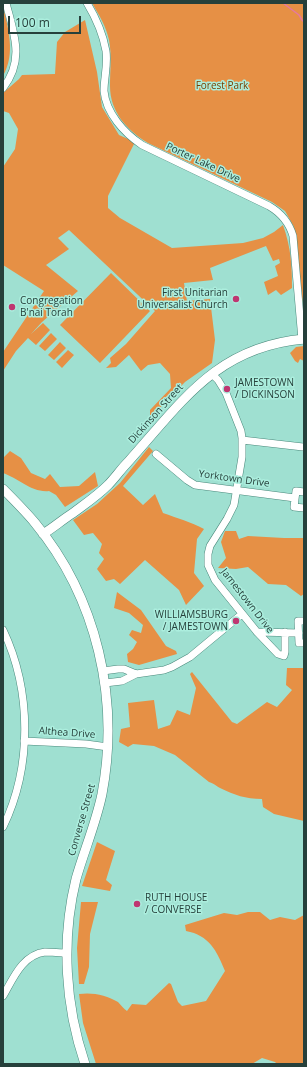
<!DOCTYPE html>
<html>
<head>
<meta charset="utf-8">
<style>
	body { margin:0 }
	#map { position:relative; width:307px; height:1067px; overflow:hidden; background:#9fe0d1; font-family:"Open Sans",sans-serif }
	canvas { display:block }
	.frame { position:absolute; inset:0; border:4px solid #26403b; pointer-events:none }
	.scale { position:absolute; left:8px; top:16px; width:73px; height:18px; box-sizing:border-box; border:2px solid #26403b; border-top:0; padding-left:5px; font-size:12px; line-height:14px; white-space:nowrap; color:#26403b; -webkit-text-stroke:3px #aceede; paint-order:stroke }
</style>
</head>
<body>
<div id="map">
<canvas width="307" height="1067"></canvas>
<div class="frame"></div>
<div class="scale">100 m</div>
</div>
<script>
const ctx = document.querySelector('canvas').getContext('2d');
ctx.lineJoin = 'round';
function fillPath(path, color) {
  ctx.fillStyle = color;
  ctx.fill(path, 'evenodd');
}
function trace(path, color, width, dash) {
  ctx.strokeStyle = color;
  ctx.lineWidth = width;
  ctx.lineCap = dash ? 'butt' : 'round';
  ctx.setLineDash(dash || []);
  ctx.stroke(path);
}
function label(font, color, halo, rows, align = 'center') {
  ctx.font = font + ' "Open Sans",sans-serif';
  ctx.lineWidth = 3;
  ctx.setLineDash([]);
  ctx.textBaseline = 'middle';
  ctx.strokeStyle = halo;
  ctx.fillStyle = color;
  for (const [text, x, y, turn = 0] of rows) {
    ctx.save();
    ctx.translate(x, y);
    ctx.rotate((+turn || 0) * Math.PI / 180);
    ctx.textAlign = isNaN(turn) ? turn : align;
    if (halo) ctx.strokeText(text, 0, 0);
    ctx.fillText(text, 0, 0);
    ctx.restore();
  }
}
fillPath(new Path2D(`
	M92 3H304V314L294 227 285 211 272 202 148 143C127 130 110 112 110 86 110 71 112 55 109 40 106 26 99 15 92 3Z
	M3 5C8 29 16 53 3 76Z
	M85 20 97 72 102 107 119 135 135 142 108 196V208L120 218 172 248 243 243 263 238 274 232 283 225C291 248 292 264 292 288L281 295 276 290 268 295 264 282 278 276 275 266 280 263 279 259 273 261 266 246 210 268 213 280 184 283 187 301 210 299 215 340 212 363 185 382 150 418V410L171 388 170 374 160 363 148 365 141 371 129 355 116 367 106 368 111 363 110 358 126 344 155 311 69 230 58 238 69 249 46 265 78 291 42 322 31 334 43 323 50 330 36 345 28 338 16 351 3 371V352L44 291 3 265V167L15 149 18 129 9 113 3 111V93L19 79 22 75 55 74 57 42 65 32Z
	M111 273 150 311 100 363 60 325Z
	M51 333 57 339 45 351 39 346Z
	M60 342 66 348 54 360 48 355Z
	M304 346V361L300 359 298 363 295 361 290 353 296 347Z
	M68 350 74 355 62 368 56 362Z
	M149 447 153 451 123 486 143 505 155 494 163 513C177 518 191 522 204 529L197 539 194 573 204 586 186 605 179 590 145 560 120 584 114 579 106 581 97 569 104 559 99 553 102 544 93 533 84 535 73 520 97 504 120 483Z
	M10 451 21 458 31 473 45 479 50 474 60 487 79 486 95 472 98 486 65 507 56 495 49 491C32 493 18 478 3 473V458Z
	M225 531H236L239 539 248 536 284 538H304V594L301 596 286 585 268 584 248 567 236 569 218 568 226 558 221 542Z
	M117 592 141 610 166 646 176 651 177 654 139 665 128 662 127 654 133 649 137 642 129 635 132 630 141 633 143 625 129 613 114 608Z
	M287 668H304V821L274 814 263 807 262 799C245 799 235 795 220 788 216 786 215 784 209 782L175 755 154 746 133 744 128 747 119 742 121 729 130 727 128 703 154 700 158 729 170 725 177 710 190 715 196 688 190 674 192 672 232 722 237 724 267 702 277 707 292 690 286 685Z
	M97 842 115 851 106 880 112 885 110 891 82 886Z
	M81 902H98L90 934 89 967 84 984H79L77 948Z
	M248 912H260L270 920 280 917 295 920 304 915V1064H277L275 1062 262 1058 252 1064H96L83 1023 79 994C92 992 107 995 118 1002 121 1005 124 1009 127 1011L132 1004 146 1005 169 983 171 984 178 1002 182 1006 206 1001 225 971C217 951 209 935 186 931L185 925 224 913 237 915Z`), '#e69045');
trace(new Path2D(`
	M283 3 299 15 302 20 304 22`), '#e5799f', 1.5);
const minor = new Path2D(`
	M87 3C96 18 103 34 106 51 108 65 104 78 104 91 106 113 124 133 142 145L269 206C281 213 289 222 293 236L302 340
	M3 88C25 60 14 34 6 3
	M212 374 218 380 226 393 241 431 242 438V457L234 505 227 519 210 546 208 554V565L215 580 257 632 278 654 284 656 285 652V632
	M242 440 303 447
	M156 454 187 480 195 485 295 498
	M304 492 296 491 294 507 304 508
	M304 621H298L299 643H304
	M3 630C32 691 32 767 3 827
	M257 632 299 633
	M103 671 118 669H124L136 674 164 670 172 667 190 657 242 614
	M105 683 122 681 136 674
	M24 741 86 744 108 747
	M3 996C13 979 22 955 45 952 52 952 60 953 67 953`);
const major = new Path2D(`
	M3 489C14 500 25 511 35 523 97 598 120 699 102 794 96 823 84 851 76 879 61 940 65 1005 85 1064
	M43 534C53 528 62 520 73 513 85 504 97 496 108 485 115 478 121 469 128 462 182 402 216 347 304 339`);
trace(minor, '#49887b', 8);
trace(major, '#49887b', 10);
trace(minor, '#fff', 7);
trace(major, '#fff', 9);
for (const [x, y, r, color] of [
	[236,299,4,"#bf3671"],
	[12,307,4,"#bf3671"],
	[227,389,4,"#bf3671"],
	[236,621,4,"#bf3671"],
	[137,904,4,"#bf3671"]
]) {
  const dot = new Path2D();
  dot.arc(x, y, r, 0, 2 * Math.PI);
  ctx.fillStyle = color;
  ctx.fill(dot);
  trace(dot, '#aceede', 1.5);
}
label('10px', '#773f01', '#aceede', [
	["Forest Park",222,86]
]);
label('10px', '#26403b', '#aceede', [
	["Porter Lake Drive",203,163,25],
	["Dickinson Street",156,414,-48],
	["Yorktown Drive",234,479,8],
	["Jamestown Drive",247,601,52],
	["Althea Drive",67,733,4],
	["Converse Street",82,820,-74]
]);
label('10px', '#26403b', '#aceede', [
	["First Unitarian",228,293,"right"],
	["Universalist Church",228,305,"right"],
	["Congregation",20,301],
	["B'nai Torah",20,313],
	["JAMESTOWN",235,383],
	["/ DICKINSON",235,395],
	["WILLIAMSBURG",228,615,"right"],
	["/ JAMESTOWN",228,627,"right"],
	["RUTH HOUSE",145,898],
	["/ CONVERSE",145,910]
], 'left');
</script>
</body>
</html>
